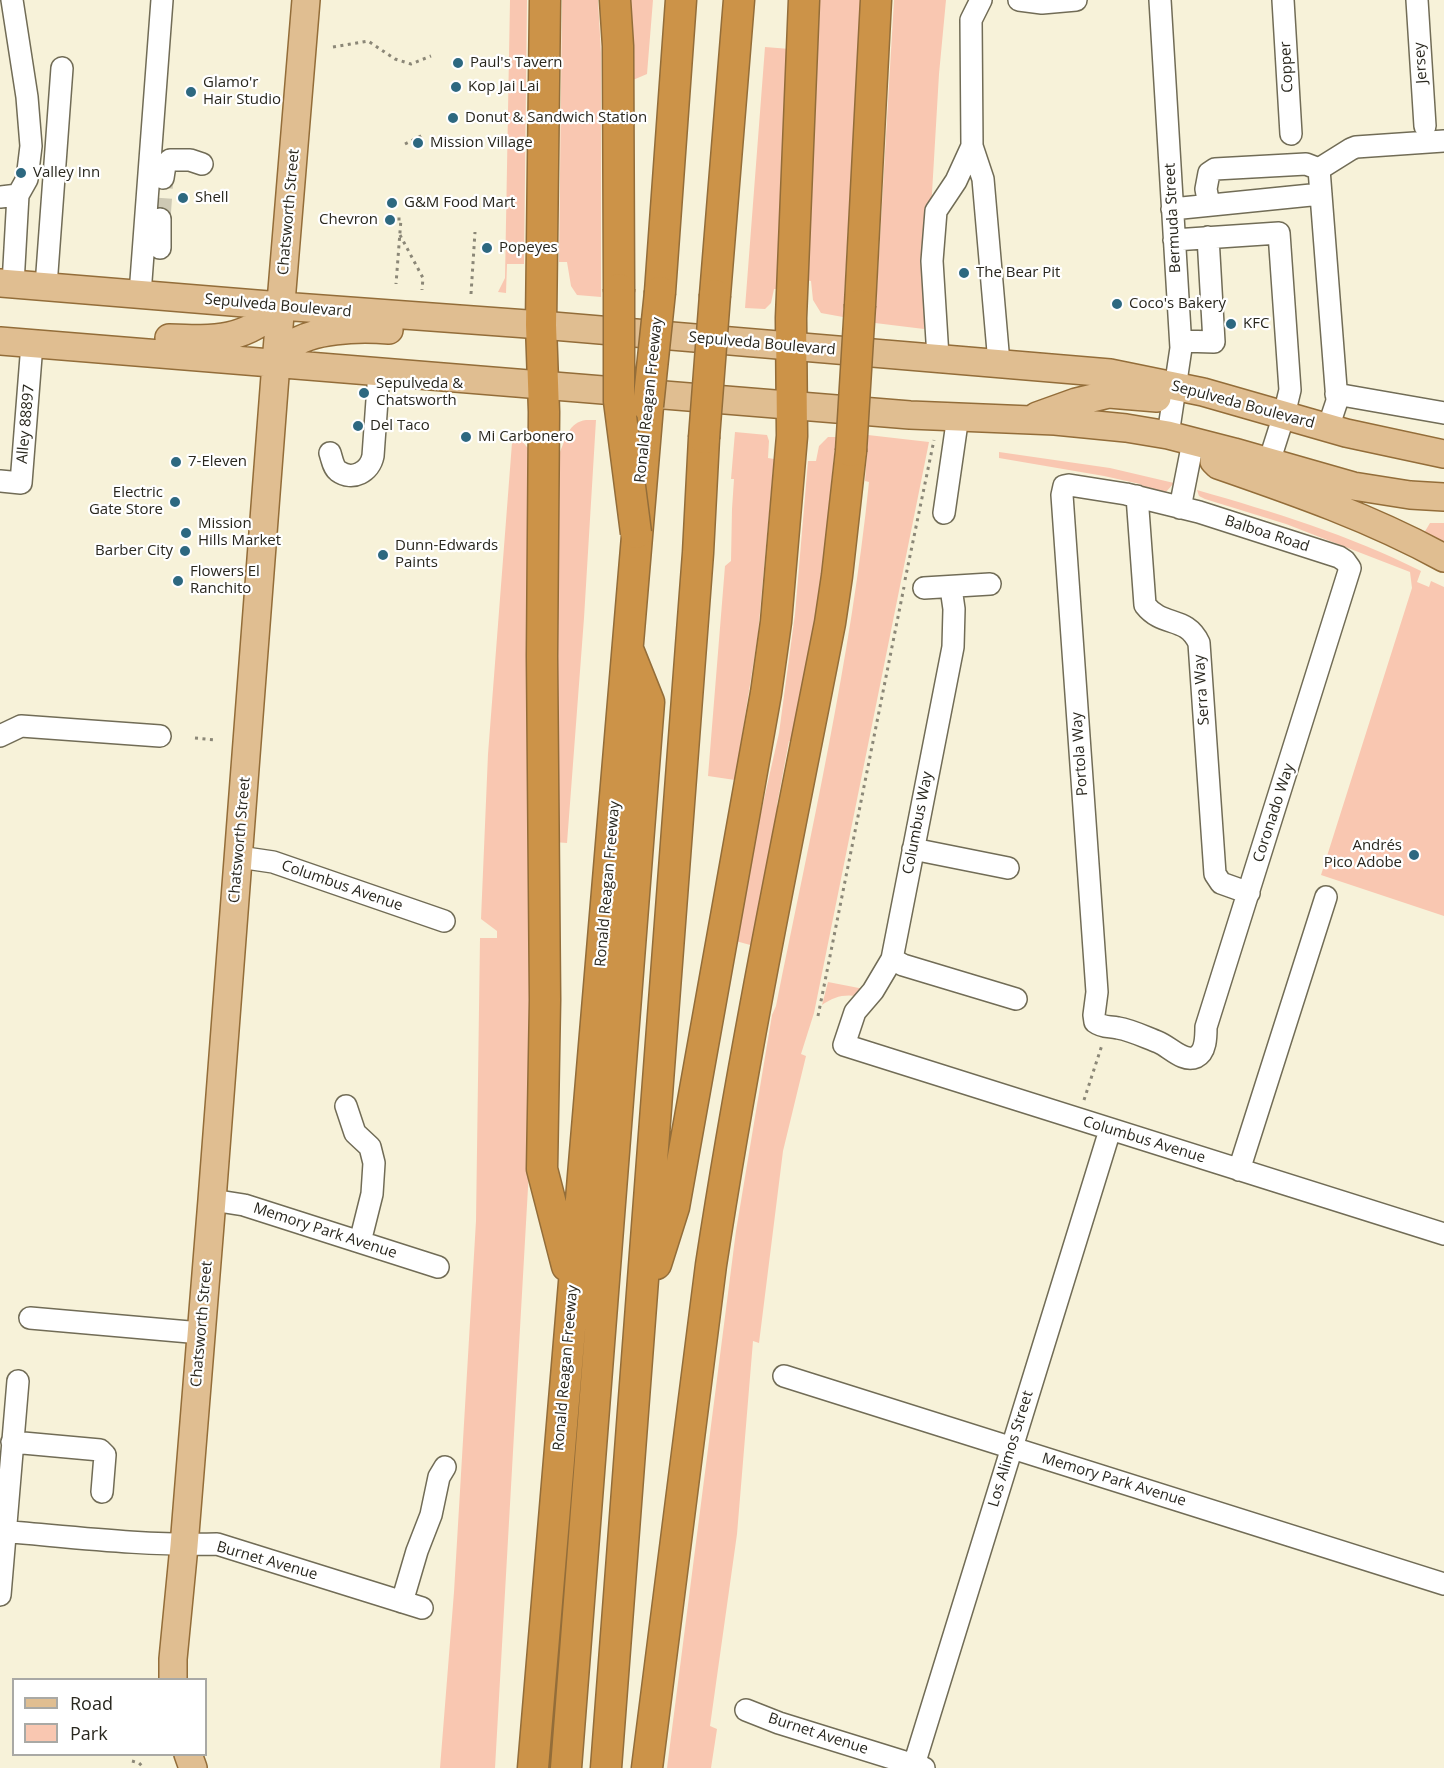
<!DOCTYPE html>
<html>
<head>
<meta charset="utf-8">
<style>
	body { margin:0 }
	#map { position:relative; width:1444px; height:1768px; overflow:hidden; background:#f7f2d9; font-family:"Open Sans",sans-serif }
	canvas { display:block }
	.legend { position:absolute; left:12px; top:1678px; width:195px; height:78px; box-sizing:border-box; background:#fff; border:2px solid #a9a9a5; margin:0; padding:8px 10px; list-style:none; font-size:18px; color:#29271e }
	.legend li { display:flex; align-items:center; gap:12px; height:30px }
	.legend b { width:30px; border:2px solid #a9a9a5 }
</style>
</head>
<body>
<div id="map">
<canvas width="1444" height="1768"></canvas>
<ul class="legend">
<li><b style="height:8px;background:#e0be91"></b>Road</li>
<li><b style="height:16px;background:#f9c7b1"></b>Park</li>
</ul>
</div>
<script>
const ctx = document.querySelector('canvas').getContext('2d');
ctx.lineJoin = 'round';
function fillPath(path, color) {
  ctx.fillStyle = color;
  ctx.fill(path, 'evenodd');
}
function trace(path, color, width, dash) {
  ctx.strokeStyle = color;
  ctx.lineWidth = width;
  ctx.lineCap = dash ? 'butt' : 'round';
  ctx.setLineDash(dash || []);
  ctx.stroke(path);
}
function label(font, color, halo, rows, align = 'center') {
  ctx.font = font + ' "Open Sans",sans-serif';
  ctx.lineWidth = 4.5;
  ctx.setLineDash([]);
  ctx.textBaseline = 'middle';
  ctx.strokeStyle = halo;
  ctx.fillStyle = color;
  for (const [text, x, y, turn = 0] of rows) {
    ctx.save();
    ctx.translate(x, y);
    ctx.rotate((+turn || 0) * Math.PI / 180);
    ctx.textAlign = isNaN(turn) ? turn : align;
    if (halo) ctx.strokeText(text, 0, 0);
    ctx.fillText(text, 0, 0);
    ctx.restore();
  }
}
fillPath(new Path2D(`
	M510 0H527L524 264H507L506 293 498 292 505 278Z
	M562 0H598L601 53V297L577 295 571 286 567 262H559Z
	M630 0H653L647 74 633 80Z
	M816 0H861L843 317 821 313 813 300 811 281 805 280Z
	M894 0H946L939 74 924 329 875 323Z
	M765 47 790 49 778 289H774L771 303 765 309 745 308Z
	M586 420H596L584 618 567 843 554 842 557 453 560 452C566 438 569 422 586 420Z
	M513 430 531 452 527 725 531 1135 495 1768H440L454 1592 476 1221 480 938H497V931L481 919 488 754Z
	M735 432 767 435 769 441 768 458 774 459 758 634 735 780 708 776 725 566 731 561 732 509 734 479H731Z
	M868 435 929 442 814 1013 801 1054 806 1056 783 1151 759 1343 753 1341 737 1534 710 1726 717 1729 711 1768H667L736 1231 772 1015 776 1006C811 832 851 658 869 482L865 481Z
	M828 437H836L821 584 792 741H789L777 805 778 816 754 946 732 940 779 733 795 614 808 461H816L819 446Z
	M999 452 1110 468 1174 483 1165 493 1147 489 1140 484 1104 476 999 458Z
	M1197 490C1274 512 1349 535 1421 571L1417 582 1429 587 1431 581 1444 587V916L1321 875 1412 588 1410 572 1286 524 1205 499 1199 496Z
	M1430 523H1444V544L1424 533Z
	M828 982 864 989 857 996C843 994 833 997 822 1005Z`), '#f9c7b1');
trace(new Path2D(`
	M160 219 163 178`), '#cec9b4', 21, [21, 10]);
const minor = new Path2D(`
	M12 0 27 97 31 146 27 179 18 195
	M981 0 971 20 972 146 983 179 999 363
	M1019 0 1042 3 1076 0
	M1160 0 1181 348 1168 435
	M1283 0 1291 134
	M1417 0 1425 126
	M163 178 165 165 170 160H190L202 164
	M0 197 18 195 13 284
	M1209 205 1206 189 1209 173 1215 169 1306 164 1319 169
	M1172 209 1321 194
	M1174 240 1279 233 1290 390 1284 415 1269 462
	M160 248V219
	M46 286 62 68
	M140 294 162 0
	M1181 341 1214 342 1208 237
	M938 357 932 261 936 211 956 181 972 146
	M1336 394 1444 413
	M1328 428 1337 401 1319 169 1351 149 1356 147 1444 141
	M330 453C332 459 333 467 338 471 353 482 370 471 373 456L379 372
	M0 481 21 483 32 344
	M1069 485 1126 494 1199 512 1339 557 1345 561 1350 568 1206 1027C1206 1037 1206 1052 1196 1057 1183 1063 1169 1046 1158 1042 1145 1037 1131 1030 1118 1028 1109 1026 1103 1028 1095 1022L1094 1015 1097 992 1062 495 1064 486Z
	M1137 496 1145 605C1163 628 1186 615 1199 643L1215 874 1221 883 1249 893
	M1180 508 1193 442
	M944 513 958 416
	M924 588 990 584
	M951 588 954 609 953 647 892 959 873 991 855 1012 844 1045 1444 1234
	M0 736 21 726 160 736
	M913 849 1008 868
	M239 857 273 862 444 921
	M892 959 903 965 1016 999
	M346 1106 355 1133 370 1147 374 1163 372 1194 360 1242
	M1239 1170 1326 897
	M212 1200 244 1205 438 1267
	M30 1318 201 1333
	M784 1376 1444 1584
	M12 1442 100 1450 105 1455 102 1492
	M0 1531C73 1537 145 1546 217 1544L422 1608
	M0 1595 18 1381
	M402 1602 417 1551 431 1515 439 1477 445 1467
	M746 1710 779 1723 924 1768
	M913 1768 1110 1130`);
const major = new Path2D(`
	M0 283 281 306 541 325 1110 373 1203 392 1346 433 1444 454
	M169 338C215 340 246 341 281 306
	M0 341 910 415 1055 421 1126 428 1168 435 1234 452 1353 486 1410 495 1444 497
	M276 363C280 359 283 353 288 348 309 328 361 328 389 330
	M1037 416 1076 402 1109 394 1157 398
	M1214 461 1218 465C1296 492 1371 518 1444 558
	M173 1680V1659L184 1546 212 1200 276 363 306 0
	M188 1754 193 1768`);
const highway = new Path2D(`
	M545 0 541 325 544 412 542 656 545 1000 542 1169 567 1266
	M615 0 618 46 619 289
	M660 292 681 0
	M715 295 739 0
	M860 305 876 0
	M656 1264 674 1207 766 693 776 622 792 436 791 318 804 0
	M533 1768 648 406
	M566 1768 649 702 629 652
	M606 1768 698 553 704 438
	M647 1768 711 1265C744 1050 788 837 830 623L837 576 851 451`);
trace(minor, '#716c56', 24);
trace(major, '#936d39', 30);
trace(highway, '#936d39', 33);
trace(new Path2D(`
	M333 47 368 41 395 59 411 64 431 56
	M405 144 425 134
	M390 219H401L396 284
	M400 235 423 278 422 290
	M471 294 475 232
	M905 580 934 440
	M195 738 216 740
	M818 1016 904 587
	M1084 1100 1102 1045
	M132 1761 139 1763 144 1768`), '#8b8777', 3, [3, 4.5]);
trace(minor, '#fff', 21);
trace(major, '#e0be91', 27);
trace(highway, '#cc9348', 30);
const highwayBridge = new Path2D(`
	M619 289V401L636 533
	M648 406 660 292
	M704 438 715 295
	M851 451 860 305`);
trace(highwayBridge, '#936d39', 33, []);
trace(highwayBridge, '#cc9348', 30);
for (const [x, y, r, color] of [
	[458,63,6,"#2d6880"],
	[456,87,6,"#2d6880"],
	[191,92,6,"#2d6880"],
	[453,118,6,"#2d6880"],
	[418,143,6,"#2d6880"],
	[21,173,6,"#2d6880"],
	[183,198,6,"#2d6880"],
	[392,203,6,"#2d6880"],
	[390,220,6,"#2d6880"],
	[487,248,6,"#2d6880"],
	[964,273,6,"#2d6880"],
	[1117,304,6,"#2d6880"],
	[1231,324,6,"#2d6880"],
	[364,393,6,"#2d6880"],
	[358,426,6,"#2d6880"],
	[466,437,6,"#2d6880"],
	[176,462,6,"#2d6880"],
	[175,502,6,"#2d6880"],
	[186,533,6,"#2d6880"],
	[185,551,6,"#2d6880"],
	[383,555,6,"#2d6880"],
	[178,581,6,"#2d6880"],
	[1414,855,6,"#2d6880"]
]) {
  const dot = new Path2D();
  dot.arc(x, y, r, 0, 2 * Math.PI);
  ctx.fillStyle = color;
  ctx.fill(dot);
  trace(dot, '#fff', 2);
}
label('15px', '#29271e', '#fff', [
	["Paul's Tavern",470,63],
	["Glamo'r",203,83],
	["Hair Studio",203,100],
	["Kop Jai Lai",468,87],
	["Donut & Sandwich Station",465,118],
	["Mission Village",430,143],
	["Valley Inn",33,173],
	["Shell",195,198],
	["G&M Food Mart",404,203],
	["Chevron",378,220,"right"],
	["Popeyes",499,248],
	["The Bear Pit",976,273],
	["Coco's Bakery",1129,304],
	["KFC",1243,324],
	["Sepulveda &",376,384],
	["Chatsworth",376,401],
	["Del Taco",370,426],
	["Mi Carbonero",478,437],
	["7-Eleven",188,462],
	["Electric",163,493,"right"],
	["Gate Store",163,510,"right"],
	["Mission",198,524],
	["Hills Market",198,541],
	["Dunn-Edwards",395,546],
	["Paints",395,563],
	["Barber City",173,551,"right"],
	["Flowers El",190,572],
	["Ranchito",190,589],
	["Andrés",1402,846,"right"],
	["Pico Adobe",1402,863,"right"]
], 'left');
label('15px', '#29271e', '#fff', [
	["Jersey",1421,63,-94],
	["Copper",1287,67,-93],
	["Chatsworth Street",289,212,-85],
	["Bermuda Street",1173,218,-93],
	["Sepulveda Boulevard",278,306,5],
	["Sepulveda Boulevard",762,344,5],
	["Ronald Reagan Freeway",649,400,-84],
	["Sepulveda Boulevard",1243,405,15],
	["Alley 88897",26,424,-85],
	["Balboa Road",1267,534,18],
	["Serra Way",1202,690,-94],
	["Portola Way",1080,754,-94],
	["Coronado Way",1274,813,-72],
	["Columbus Way",918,823,-79],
	["Chatsworth Street",240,840,-85],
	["Ronald Reagan Freeway",608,884,-85],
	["Columbus Avenue",342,886,19],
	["Columbus Avenue",1144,1140,17],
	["Memory Park Avenue",325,1231,18],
	["Chatsworth Street",202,1324,-85],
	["Ronald Reagan Freeway",566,1368,-85],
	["Los Alimos Street",1011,1449,-73],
	["Memory Park Avenue",1114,1480,17],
	["Burnet Avenue",267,1561,16],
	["Burnet Avenue",818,1734,18]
]);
</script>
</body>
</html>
